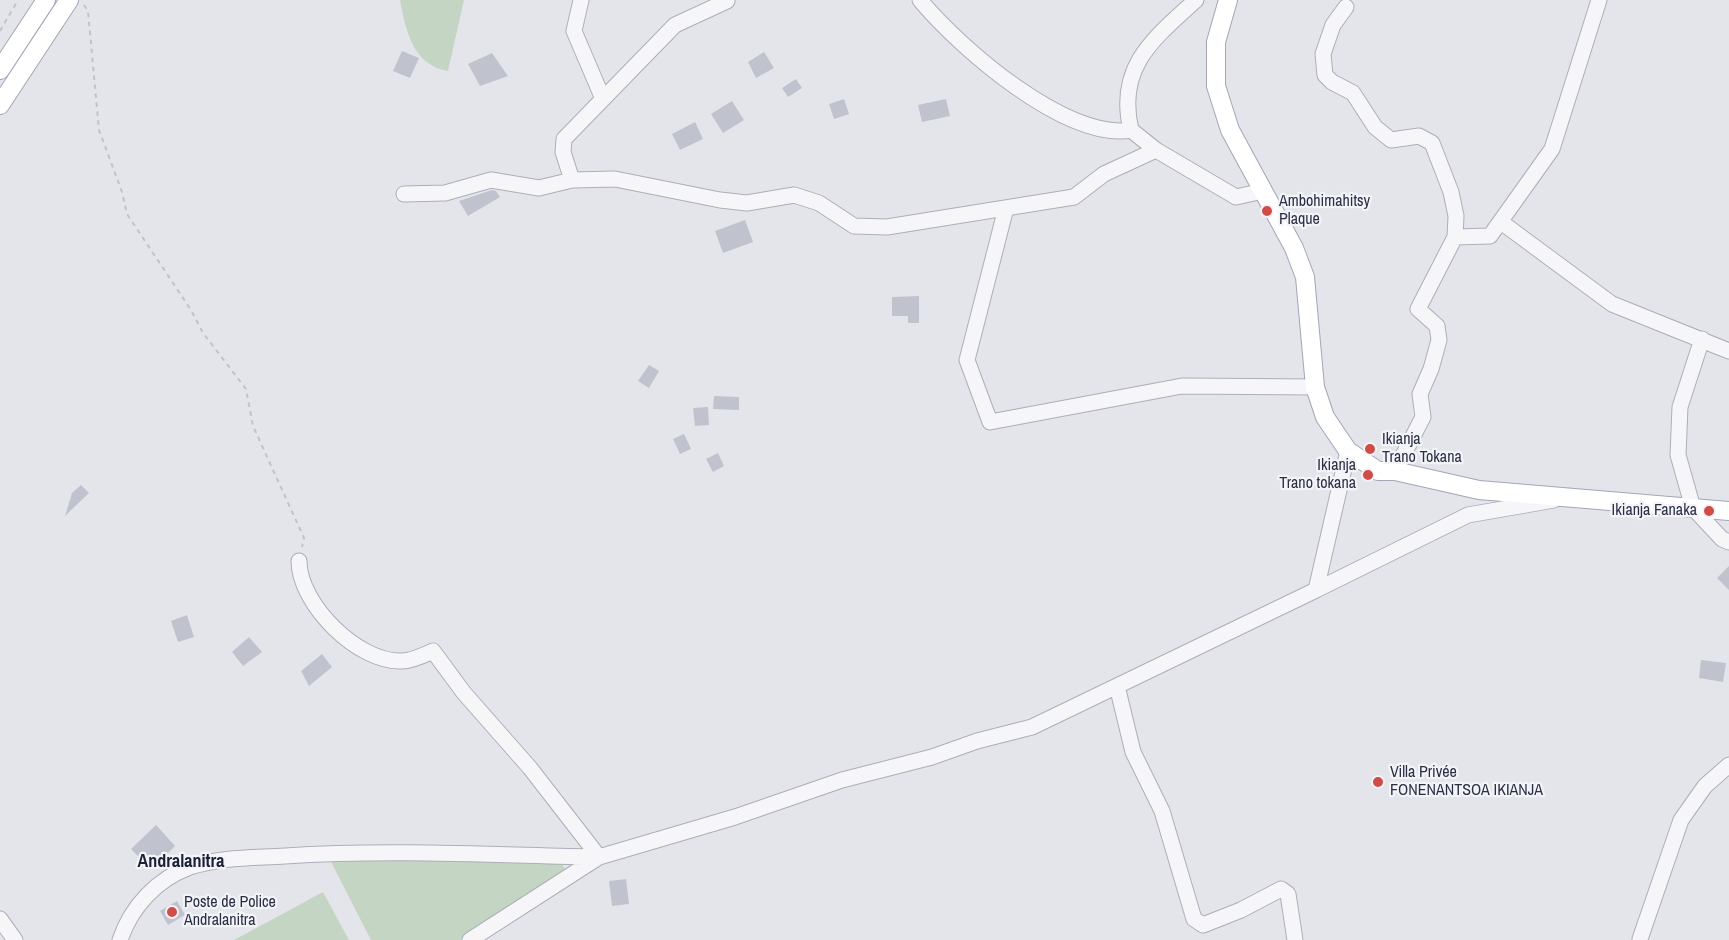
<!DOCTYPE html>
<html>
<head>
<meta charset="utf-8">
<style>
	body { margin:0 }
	canvas { display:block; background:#e3e5eb }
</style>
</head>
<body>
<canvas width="1729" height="940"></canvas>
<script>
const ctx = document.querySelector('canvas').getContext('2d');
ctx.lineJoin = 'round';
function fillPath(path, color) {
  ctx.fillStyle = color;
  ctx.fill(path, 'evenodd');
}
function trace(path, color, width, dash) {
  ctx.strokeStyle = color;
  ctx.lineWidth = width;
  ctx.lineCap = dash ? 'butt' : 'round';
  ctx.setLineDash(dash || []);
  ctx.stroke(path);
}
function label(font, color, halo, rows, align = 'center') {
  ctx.font = font + ' "Archivo Narrow",sans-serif';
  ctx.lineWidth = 4.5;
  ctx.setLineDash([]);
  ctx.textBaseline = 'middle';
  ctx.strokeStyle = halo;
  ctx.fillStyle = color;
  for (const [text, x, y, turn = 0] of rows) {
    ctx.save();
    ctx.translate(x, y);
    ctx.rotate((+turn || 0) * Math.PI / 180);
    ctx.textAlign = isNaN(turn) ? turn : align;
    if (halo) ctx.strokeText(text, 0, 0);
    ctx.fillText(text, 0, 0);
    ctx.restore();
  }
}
fillPath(new Path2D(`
	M400 0H464L448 71C412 65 406 30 400 0Z
	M328 856 559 859 565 869 460 940H371Z
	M323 892 349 940H234Z`), '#c5d5c4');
fillPath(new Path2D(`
	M402 51 419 58 410 78 393 71Z
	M764 52 774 68 756 78 748 62Z
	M492 53 508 76 480 86 468 64Z
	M796 79 802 88 788 97 782 88Z
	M844 99 849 114 834 119 829 104Z
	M946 99 950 116 922 122 918 105Z
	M732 101 744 120 723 133 711 114Z
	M695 122 703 139 680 150 672 134Z
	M492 190 496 191 500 197 468 216 459 201Z
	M745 220 753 242 723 253 715 231Z
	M919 296V323H908V316H892V297Z
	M649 365 659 371 649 388 638 381Z
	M714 396 739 397V410L713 409Z
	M708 407 709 425 695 426 693 408Z
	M684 434 691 449 680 454 673 439Z
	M718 453 724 466 713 472 706 459Z
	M81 485 89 493 65 516 72 493Z
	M1729 566V590L1717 578Z
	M187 615 194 637 178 642 171 621Z
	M249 637 262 652 243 666 232 652Z
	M322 654 332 667 309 686 301 671Z
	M1701 660 1726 663 1723 682 1699 678Z
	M156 825 175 846 163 858H148L144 862 131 849Z
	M626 879 629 904 612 906 609 881Z
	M177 901 185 915 168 925 160 911Z`), '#c0c3ce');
const minor = new Path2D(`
	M581 0 574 31 603 99
	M920 0C959 47 1066 141 1131 130L1156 150 1236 197 1263 191
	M727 1 675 25 564 139 563 152 572 180 615 179 720 200 747 203 794 195 819 203 854 226 887 227 1074 197 1104 174 1156 150
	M1346 7 1333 25 1323 54 1325 75 1332 82 1353 93 1375 127 1391 140 1419 136 1432 143 1451 192 1456 216 1455 237
	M1131 130C1116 67 1153 39 1196 0
	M404 194 445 193 491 180 539 188 572 180
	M1006 208 967 360 990 422 1182 386 1315 387
	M1501 222 1612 304 1729 351
	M1702 339 1680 407 1678 455 1693 508 1722 539 1729 542
	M1395 471 1423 417 1420 394 1431 369 1439 340 1437 326 1418 309 1455 237 1490 236 1552 149 1599 0
	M299 561C299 604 358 663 402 661 412 661 424 655 433 651L464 693 530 768 599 857
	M1316 590 1468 515 1554 500
	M1117 686 1133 752 1162 811 1194 919 1203 925 1241 910 1281 889 1288 894 1295 940
	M0 919 15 940
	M1640 939 1681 820 1705 786 1729 765
	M120 940C131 907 157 879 190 867 220 857 253 858 285 856 389 849 495 855 599 857
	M470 940 599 857 735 817 842 780 932 757 977 741 1032 727 1316 590 1348 451`);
const major = new Path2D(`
	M1228 0 1216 42V86L1230 130 1294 248 1305 277 1315 387 1325 417 1348 451 1378 471H1395L1479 490 1729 511
	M0 70 46 0
	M0 105 69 0`);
trace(minor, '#acaeb9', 17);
trace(major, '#a2a6b7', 20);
trace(new Path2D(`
	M84 5 88 11 99 130 122 192 127 214 191 310 203 333 246 389 253 426 304 538 302 547
	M0 31 18 0`), '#c1c2ca', 2, [4.5, 4.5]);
trace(minor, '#f6f6f9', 15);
trace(major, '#fff', 18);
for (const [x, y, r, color] of [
	[1267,211,6,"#d14c47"],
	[1370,449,6,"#d14c47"],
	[1368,475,6,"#d14c47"],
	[1709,511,6,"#d14c47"],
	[1378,782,6,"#d14c47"],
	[172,912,6,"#d14c47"]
]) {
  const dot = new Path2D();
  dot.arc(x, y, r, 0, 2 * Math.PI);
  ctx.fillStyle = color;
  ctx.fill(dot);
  trace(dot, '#f3f4f8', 2);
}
label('16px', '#2a2f44', '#f3f4f8', [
	["Ambohimahitsy",1279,202],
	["Plaque",1279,220],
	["Ikianja",1382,440],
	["Trano Tokana",1382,458],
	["Ikianja",1356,466,"right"],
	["Trano tokana",1356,484,"right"],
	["Ikianja Fanaka",1697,511,"right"],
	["Villa Privée",1390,773],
	["FONENANTSOA IKIANJA",1390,791],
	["Poste de Police",184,903],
	["Andralanitra",184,921]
], 'left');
label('bold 18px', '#1c2035', '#f3f4f8', [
	["Andralanitra",181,862]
]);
</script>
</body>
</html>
